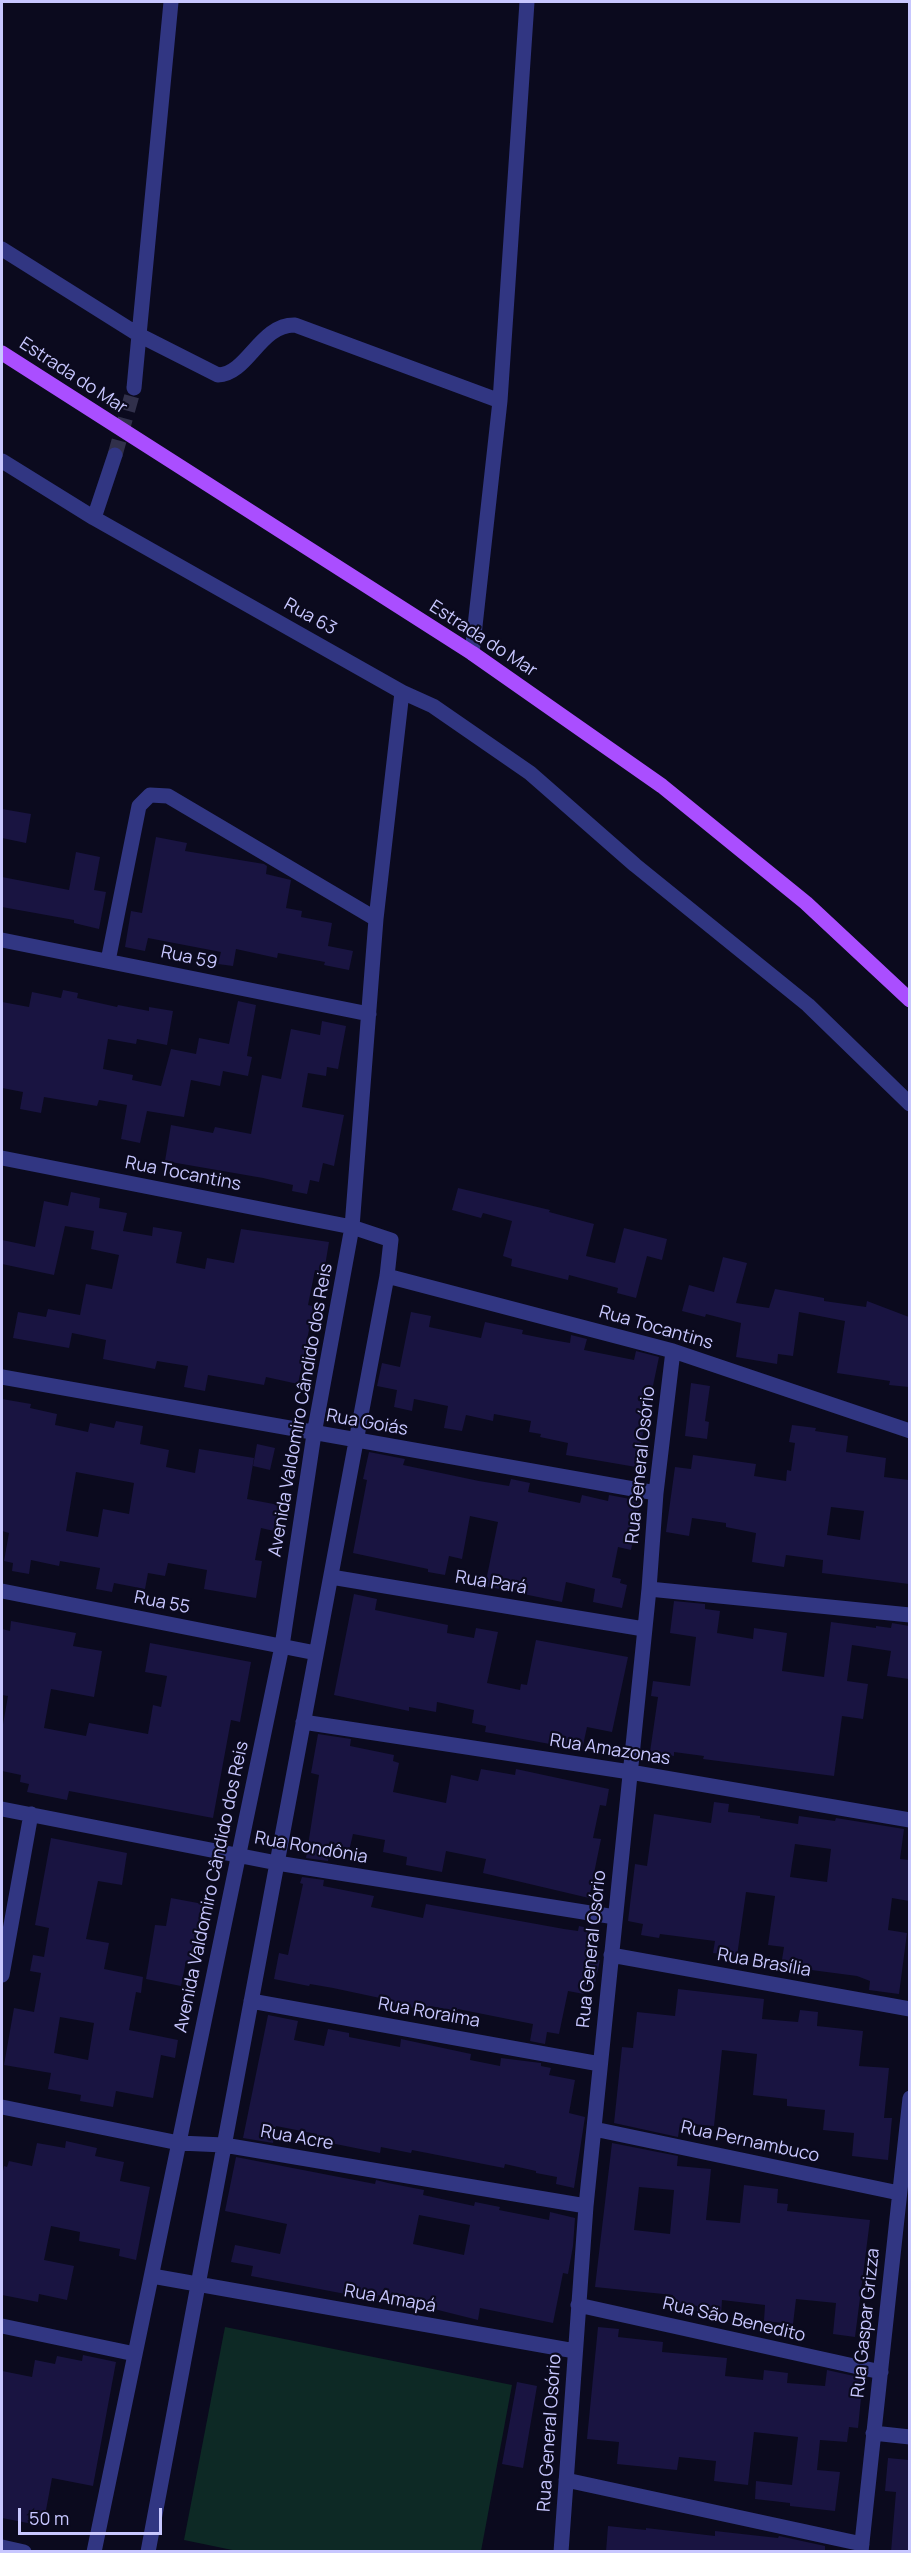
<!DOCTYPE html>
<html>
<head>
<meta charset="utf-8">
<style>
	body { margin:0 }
	#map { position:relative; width:911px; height:2553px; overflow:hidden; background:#0b0a1e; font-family:Manrope,sans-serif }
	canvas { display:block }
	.frame { position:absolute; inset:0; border:3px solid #c8c7ff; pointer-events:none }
	.scale { position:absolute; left:18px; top:2508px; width:144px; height:27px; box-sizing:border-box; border:3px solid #c8c7ff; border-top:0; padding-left:8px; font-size:18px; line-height:21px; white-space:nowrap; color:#c8c7ff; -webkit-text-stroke:4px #0b0a1e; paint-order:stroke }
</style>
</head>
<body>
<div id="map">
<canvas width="911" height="2553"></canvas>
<div class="frame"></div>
<div class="scale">50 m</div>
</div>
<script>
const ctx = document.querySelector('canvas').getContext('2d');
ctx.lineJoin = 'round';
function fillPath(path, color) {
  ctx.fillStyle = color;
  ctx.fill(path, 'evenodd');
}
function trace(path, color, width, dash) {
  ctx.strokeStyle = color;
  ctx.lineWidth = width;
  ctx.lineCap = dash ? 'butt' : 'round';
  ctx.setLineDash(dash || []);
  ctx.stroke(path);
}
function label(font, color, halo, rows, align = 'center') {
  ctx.font = font + ' Manrope,sans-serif';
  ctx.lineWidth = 4.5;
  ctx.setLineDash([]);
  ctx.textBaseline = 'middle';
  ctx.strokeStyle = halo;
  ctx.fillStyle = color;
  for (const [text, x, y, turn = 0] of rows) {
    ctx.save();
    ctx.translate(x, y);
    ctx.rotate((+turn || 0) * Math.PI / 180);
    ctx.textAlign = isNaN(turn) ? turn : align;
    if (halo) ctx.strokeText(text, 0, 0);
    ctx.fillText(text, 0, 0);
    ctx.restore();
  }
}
fillPath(new Path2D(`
	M225 2327 512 2385 481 2551 242 2552 184 2540Z`), '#0d2925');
fillPath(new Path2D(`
	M2 809 31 814 26 843 2 838Z
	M156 837 187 843 185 851 264 864 267 866 266 874 291 880 286 908 302 911 301 917 332 923 328 946 353 951 349 970 324 965 325 962 278 953 277 958 236 949 233 966 218 964 221 952 148 938 145 951 125 947 131 911 142 913Z
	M76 852 100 857 94 890 106 892 99 929 74 923V920L2 907V877L69 890Z
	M63 990 78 993 77 998 117 1007 118 1005 149 1011V1007L173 1011 167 1045 137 1039 136 1044 108 1039 103 1069 133 1075 132 1080 161 1086 171 1049 196 1054 199 1038 229 1044 238 1001 256 1005 247 1056 252 1057 248 1076 223 1071 220 1086 191 1080 184 1117 147 1111 140 1143 121 1139 127 1105 99 1100 97 1106 44 1097 41 1113 20 1109 23 1092 2 1088V1002L29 1007 32 992 61 998Z
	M322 1021 346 1026 338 1069 327 1067 326 1076 308 1073 302 1107 344 1115 334 1166 323 1163 319 1182 310 1180 307 1194 292 1191 293 1185 263 1178 165 1161 171 1125 213 1133 215 1127 251 1134 262 1075 281 1079 291 1029 320 1035Z
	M458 1188 550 1210 549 1212 594 1224 586 1256 615 1263 624 1228 667 1239 662 1260 647 1256 636 1298 617 1293 618 1288 569 1275 568 1280 511 1266 512 1259 503 1256 512 1221 483 1213 481 1218 452 1210Z
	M71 1192 100 1198 99 1208 127 1213 123 1231 152 1236 153 1227 182 1232 176 1263 205 1269 207 1258 234 1263 241 1229 329 1242 324 1272 315 1270 308 1305 312 1306V1310L320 1312 317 1327 310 1325 298 1384 266 1377 264 1385 208 1375 205 1391 184 1387 188 1366 157 1361 155 1369 103 1359 106 1340 72 1333 69 1348 13 1338 18 1312 46 1317 48 1309 80 1315 86 1284 112 1289 119 1255 91 1249 94 1231 65 1226 54 1275 2 1264V1240L35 1247 44 1201 68 1206Z
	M723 1257 747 1263 736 1303 769 1308 775 1289 824 1298V1301L866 1307 867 1301 909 1317V1387L889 1385 890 1381 837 1373 845 1321 799 1312 793 1356 778 1354 777 1364 736 1357 741 1323 706 1314 705 1317 682 1311 689 1285 714 1292Z
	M411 1312 431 1316 429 1327 481 1338 485 1322 523 1330 522 1334 547 1339 570 1343 571 1335 587 1339 584 1350 634 1360 636 1351 659 1357 636 1467 566 1455 568 1443 540 1437 541 1434 529 1432 531 1421 494 1414 493 1421 466 1415 462 1431 444 1428 448 1406 414 1399 412 1411 394 1407 397 1390 377 1386 382 1363 400 1367Z
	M691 1383 710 1386 705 1421 709 1422 707 1439 685 1436Z
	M2 1399 31 1404 30 1408 57 1414 55 1425 88 1432 90 1423 114 1428 116 1421 143 1426 140 1444 169 1450 166 1467 195 1473 199 1449 254 1458 247 1499 279 1505 274 1531 261 1528 255 1560 262 1561 256 1598 204 1589 207 1570 168 1563 165 1576 148 1573 145 1589 114 1583 112 1592 96 1589 100 1568 60 1561 59 1566 31 1560 29 1574 12 1571 13 1563 4 1561 9 1533 2 1531ZM76 1472 134 1483 129 1514 103 1509 98 1537 66 1531Z
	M792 1425 816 1428 815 1431 848 1436 846 1452 886 1458 884 1477 909 1480V1584L822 1573 823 1560 786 1555 784 1567 752 1562 756 1533 726 1527V1523L692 1518 689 1536 666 1532 675 1467 691 1469 693 1455 756 1464 754 1476 786 1481 787 1470 791 1471 795 1443 789 1442ZM831 1507 864 1511 860 1540 827 1535Z
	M257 1444 275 1448 270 1470 253 1466Z
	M369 1452 405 1459 403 1465 479 1481 509 1486 511 1479 530 1483 528 1492 580 1503 582 1495 608 1501 609 1495 641 1501 631 1550 618 1547 612 1577 621 1579 620 1583 627 1585 622 1608 593 1602 595 1589 566 1582 562 1602 485 1586 498 1522 470 1516 462 1559 449 1556 445 1575 428 1572V1569L353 1553 367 1480 363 1479Z
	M354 1594 377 1599 375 1610 448 1625 447 1633 474 1638 476 1628 498 1632 487 1683 520 1690 521 1684 527 1685 536 1640 628 1657 612 1732 587 1727 582 1750 485 1732 486 1726 472 1723 474 1710 437 1702 436 1712 409 1707V1711L334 1695Z
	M674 1601 705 1604V1609L720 1611 717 1633 753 1639 754 1628 787 1633 782 1671 824 1677 831 1622 876 1628V1626L891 1628 892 1623 909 1626V1679L887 1676 891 1651 852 1645 847 1681 868 1684 863 1719 842 1716 834 1776 703 1759 704 1756 674 1752V1756L650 1752 658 1697 651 1696 653 1681 690 1686 696 1637 670 1633Z
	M11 1621 76 1633 73 1646 102 1651 94 1697 51 1689 44 1728 86 1736 89 1723 148 1734 153 1705 161 1707 167 1676 145 1672 150 1643 251 1662 240 1722 231 1720 213 1818 69 1791 67 1800 27 1792 29 1784 20 1782 21 1775 2 1771V1730L8 1696 2 1695V1629L10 1631Z
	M318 1734 351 1739 350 1746 394 1755 393 1761 399 1763 393 1792 446 1803 451 1775 478 1781 481 1769 515 1775 516 1769 609 1789 606 1806 600 1805 593 1838 601 1839 589 1898 483 1873 486 1859 446 1851 442 1872 406 1865 407 1857 383 1852 385 1840 353 1834 349 1851 330 1848 328 1861 306 1858 319 1775 311 1773Z
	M714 1802 729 1804 728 1812 760 1816V1818L798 1824 799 1816 835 1821 836 1818 904 1829 900 1859 909 1860V1901L892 1898 888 1930 907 1933 899 1994 869 1990 870 1981 857 1976 781 1966 784 1947 768 1945 775 1896 746 1892 737 1956 713 1953 715 1941 660 1934 659 1938 641 1935 643 1924 628 1921 635 1864 647 1866 654 1814 711 1823ZM795 1844 831 1849 827 1882 790 1877Z
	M51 1838 127 1853 122 1885 98 1881 86 1939 109 1943 104 1969 143 1977 141 1993 136 1992 129 2030 178 2040 175 2058 161 2055 153 2098 116 2091 113 2107 80 2101 81 2095 48 2089 51 2073 4 2065 14 2008 34 2012 41 1973 30 1971 33 1955 44 1957 49 1928 35 1925ZM60 2017 94 2023 88 2060 54 2053Z
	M302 1877 324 1880 323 1886 374 1896 371 1907 423 1918 426 1904 564 1929 578 1931 579 1926 596 1930 591 1958 600 1960 594 1988 585 1986 584 1994 568 1991 559 2034 547 2032 545 2044 530 2041 533 2024 458 2009 457 2011 430 2006 429 2011 398 2005 379 2001 380 1998 333 1988 310 1984 309 1986 274 1979 279 1953 288 1955 303 1884 300 1883Z
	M171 1898 203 1904 193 1963 186 1961 181 1986 146 1979 155 1925 166 1926Z
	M678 1989 764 1999 762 2019 798 2022 800 2010 818 2012 817 2026 863 2031 859 2066 889 2068 884 2118H892L888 2160 852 2156 854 2133 823 2130 825 2110 787 2106V2099L753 2095 757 2054 722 2050 714 2126 680 2123 678 2137 614 2123 622 2047 633 2048 637 2012 675 2016Z
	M268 2015 298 2021 294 2040 324 2046 328 2029 349 2033V2037L400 2047 401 2039 471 2054 470 2060 500 2066 501 2058 541 2063V2066L551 2068 549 2075 575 2080 569 2113 585 2117 574 2188 556 2184 557 2177 536 2173V2171L505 2164 504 2168 412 2150 411 2153 381 2147 380 2153 316 2140 317 2134 276 2126 273 2143 243 2138Z
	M66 2141 97 2148 95 2156 124 2162 120 2181 150 2187 136 2260 119 2256 120 2249 79 2241 80 2232 51 2226 44 2260 74 2266 67 2300 39 2294 38 2302 2 2295V2176L4 2166 7 2167 9 2161 32 2166 37 2143 65 2148Z
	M612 2143 678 2156 677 2166 711 2169 706 2220 740 2223 744 2185 778 2189 777 2203 788 2204 787 2211 870 2220 855 2337 833 2334 836 2303 796 2299 793 2324 764 2321 765 2305 722 2300 721 2315 697 2312V2306L672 2303 673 2295 595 2287ZM639 2187 674 2190 670 2234 634 2230Z
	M236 2157 375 2184 376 2180 388 2183 424 2190 423 2195 474 2206 475 2202 500 2207 499 2210 549 2220 550 2212 575 2218 573 2246 568 2274 563 2273 553 2323 480 2308 478 2320 378 2295 377 2300 251 2276 253 2266 231 2262 235 2245 280 2254 287 2224 225 2211ZM419 2215 470 2225 464 2255 413 2244Z
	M598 2327 619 2329 618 2337 663 2342 662 2352 727 2358 725 2376 763 2380 764 2370 788 2373 787 2383 825 2386 827 2370 863 2378 858 2428 849 2427 847 2442 820 2440 817 2470 840 2472 835 2511 790 2506V2503L755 2499 756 2481 792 2485 798 2437 754 2432 748 2485 714 2481 716 2461 679 2457 677 2470 617 2464 619 2442 587 2439Z
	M83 2355 116 2362 93 2486 52 2478 43 2526 2 2518V2371L32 2377 35 2360 55 2364 57 2356 82 2361Z
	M517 2382 537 2386 523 2468 502 2464Z
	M888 2458 909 2460V2552H891L896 2492 885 2491Z
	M608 2526 646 2530V2528L715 2536V2531L778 2538 779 2536 825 2546V2552H606Z`), '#191441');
trace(new Path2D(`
	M115 455 134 388`), '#31304b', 15, [15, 8]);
trace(new Path2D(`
	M171 2 139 335 218 375C248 374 260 324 295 325L500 401
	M2 249 139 335 134 388
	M2 461 94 518 402 692 376 919
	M94 518 115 455
	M472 653 500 401 527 2
	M402 692 433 706 530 773 635 865 808 1005 910 1104
	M2 940 369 1014
	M2 1158 352 1227 391 1240 387 1276 148 2552
	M387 1276 673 1351 910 1431
	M2 1377 656 1493
	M331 1577 644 1629
	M649 1589 910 1615
	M2 1591 316 1653
	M303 1722 630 1772 910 1820
	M2 1809 277 1863 615 1917
	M611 1955 910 2009
	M2 1975 31 1814
	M251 2001 600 2064
	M2 2107 179 2143 224 2145 586 2206
	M594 2129 899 2193
	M152 2276 575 2351
	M578 2305 881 2372
	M2 2326 135 2354
	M873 2433 910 2437
	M566 2480 862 2544
	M2 2547 24 2552
	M94 2552 282 1646 314 1434 352 1227 376 919 168 796 150 795 139 806 108 961
	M561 2552 586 2206 649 1589 656 1493 673 1351
	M861 2552 910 2098`), '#313682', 15);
trace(new Path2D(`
	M2 353 472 653 662 786 806 903 910 1000`), '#aa4eff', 15);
label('18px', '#c8c7ff', '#0b0a1e', [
	["Estrada do Mar",73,376,33],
	["Rua 63",310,617,29],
	["Estrada do Mar",483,639,33],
	["Rua 59",189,958,12],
	["Rua Tocantins",183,1174,11],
	["Rua Tocantins",656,1328,16],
	["Avenida Valdomiro Cândido dos Reis",301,1410,-80],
	["Rua Goiás",367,1423,10],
	["Rua General Osório",641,1465,-84],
	["Rua Pará",491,1583,9],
	["Rua 55",162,1603,11],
	["Rua Amazonas",610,1750,9],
	["Rua Rondônia",311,1848,10],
	["Avenida Valdomiro Cândido dos Reis",212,1887,-78],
	["Rua General Osório",592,1949,-84],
	["Rua Brasília",764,1963,10],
	["Rua Roraima",429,2013,10],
	["Rua Acre",297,2138,10],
	["Rua Pernambuco",750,2142,12],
	["Rua Amapá",390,2299,10],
	["Rua São Benedito",734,2320,13],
	["Rua Gaspar Grizza",866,2323,-84],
	["Rua General Osório",550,2433,-86]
]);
</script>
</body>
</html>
